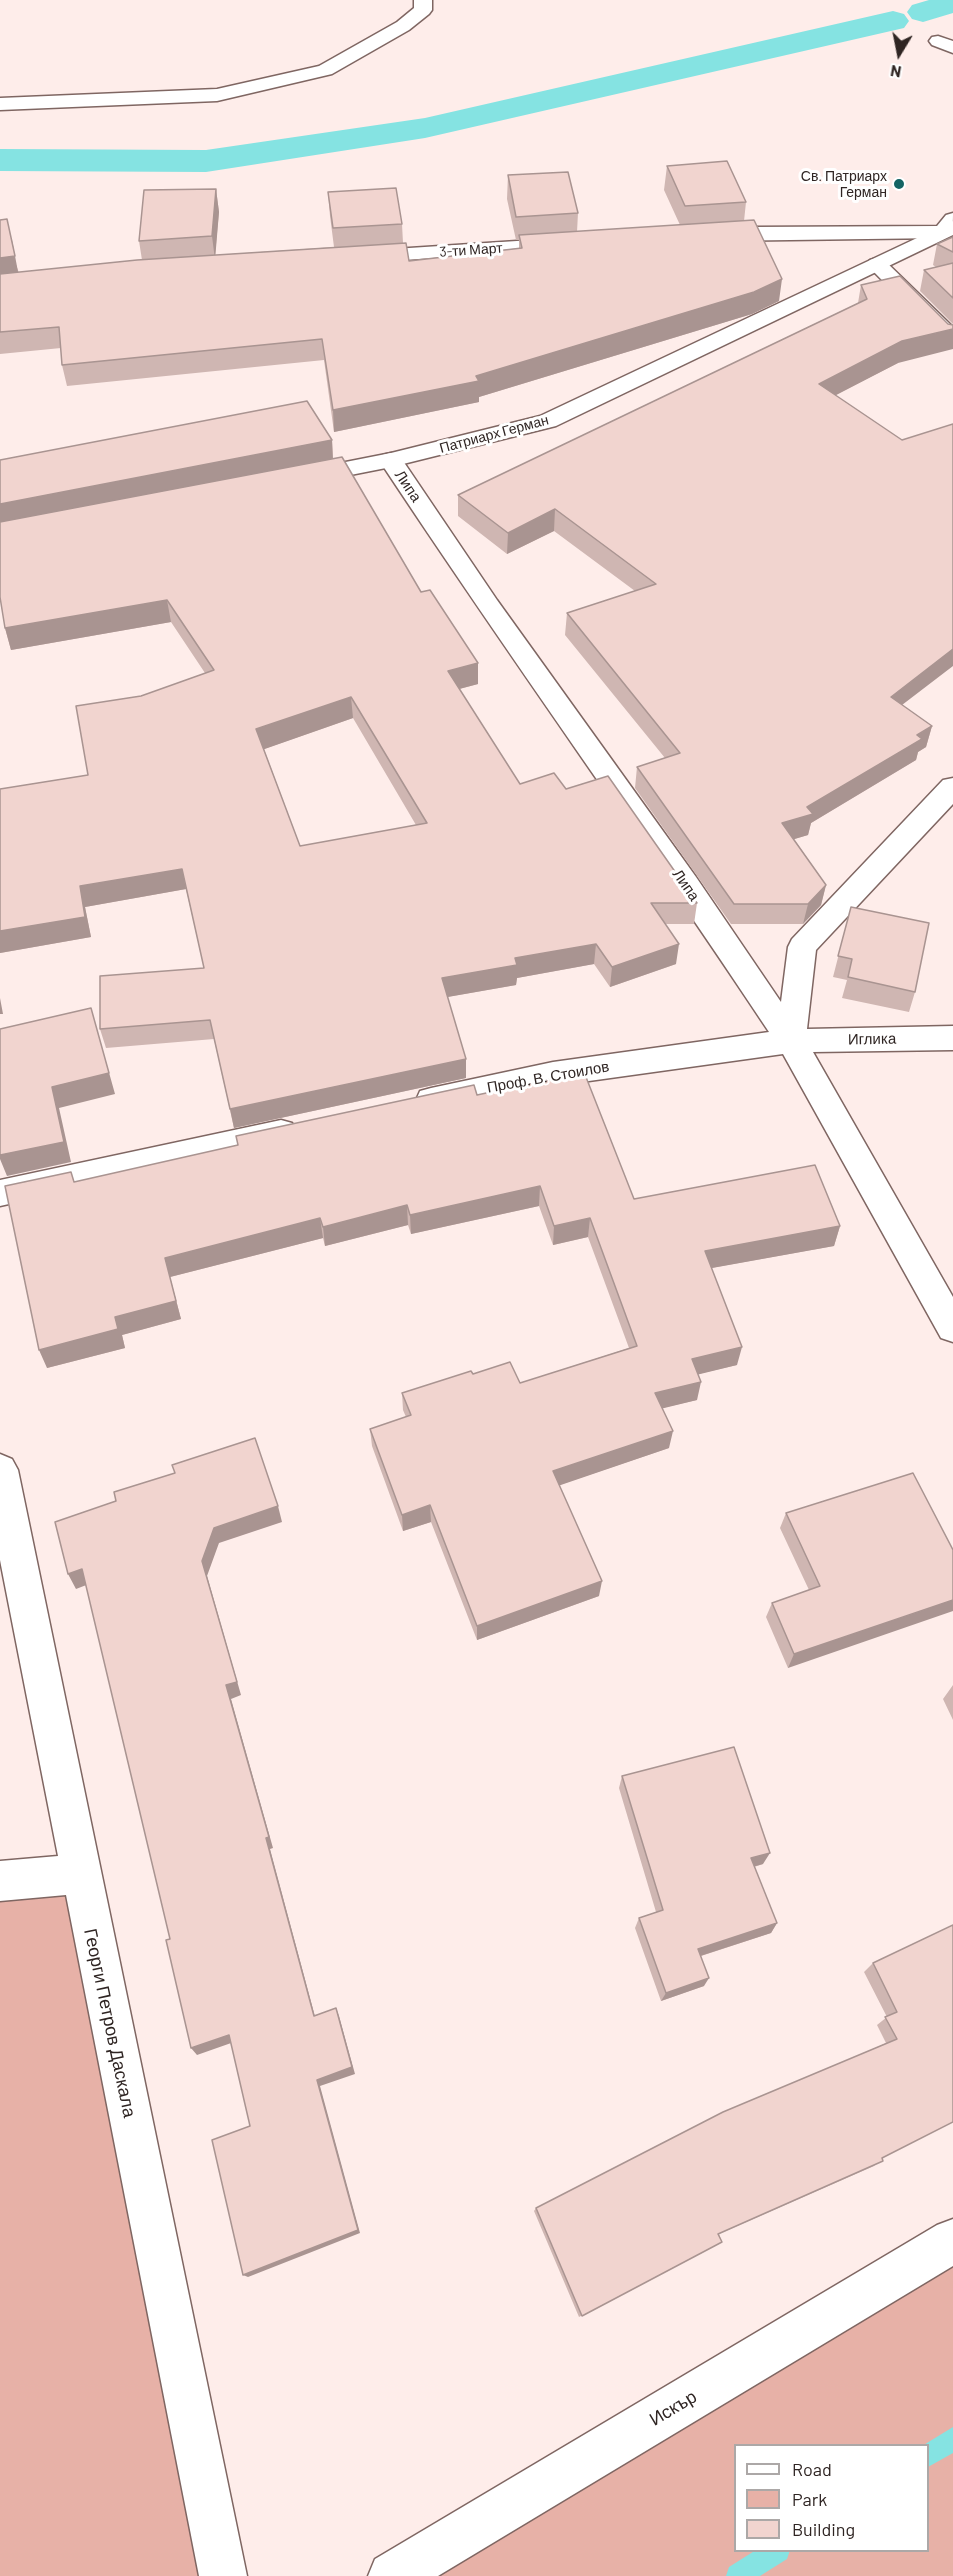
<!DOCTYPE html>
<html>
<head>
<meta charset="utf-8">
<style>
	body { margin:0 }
	#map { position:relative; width:953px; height:2576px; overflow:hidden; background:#feedea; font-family:Barlow,sans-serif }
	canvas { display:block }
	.legend { position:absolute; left:734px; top:2444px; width:195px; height:108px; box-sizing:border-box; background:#fff; border:2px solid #aca8a7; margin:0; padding:8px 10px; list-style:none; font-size:18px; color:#2f2523 }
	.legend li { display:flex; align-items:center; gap:12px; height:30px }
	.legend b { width:30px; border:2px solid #aca8a7 }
	.north { position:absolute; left:869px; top:24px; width:60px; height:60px; -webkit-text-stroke:4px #fff; paint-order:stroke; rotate:190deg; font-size:16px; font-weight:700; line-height:24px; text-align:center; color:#2f2523 }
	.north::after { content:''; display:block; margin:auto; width:21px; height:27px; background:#2f2523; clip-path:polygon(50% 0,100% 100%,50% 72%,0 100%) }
</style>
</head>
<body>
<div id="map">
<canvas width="953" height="2576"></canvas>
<ul class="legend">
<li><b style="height:8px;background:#fff"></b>Road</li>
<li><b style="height:16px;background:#e7b1a7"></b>Park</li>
<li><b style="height:16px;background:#f1d4cf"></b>Building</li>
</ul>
<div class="north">N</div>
</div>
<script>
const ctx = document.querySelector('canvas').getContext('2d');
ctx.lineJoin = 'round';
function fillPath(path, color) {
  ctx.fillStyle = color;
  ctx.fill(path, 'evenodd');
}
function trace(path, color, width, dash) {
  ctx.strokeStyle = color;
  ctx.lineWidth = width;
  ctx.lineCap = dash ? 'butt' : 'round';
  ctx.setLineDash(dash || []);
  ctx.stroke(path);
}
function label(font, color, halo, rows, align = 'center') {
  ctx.font = font + ' Barlow,sans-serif';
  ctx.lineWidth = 6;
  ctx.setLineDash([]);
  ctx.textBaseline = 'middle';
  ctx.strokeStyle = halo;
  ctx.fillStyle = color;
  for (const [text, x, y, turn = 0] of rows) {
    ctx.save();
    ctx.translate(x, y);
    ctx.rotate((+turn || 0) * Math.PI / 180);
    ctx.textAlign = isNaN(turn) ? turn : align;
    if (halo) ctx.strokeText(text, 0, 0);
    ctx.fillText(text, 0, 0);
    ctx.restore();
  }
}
fillPath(new Path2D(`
	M80 1874 223 2576H0V1881Z
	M953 2241V2576H392ZM736 2446H928V2550H736Z`), '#e7b1a7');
fillPath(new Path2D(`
	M953 2427V2453L928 2467V2446H922Z
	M756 2550H790L787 2559 760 2576H726L729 2567Z`), '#85e3e2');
fillPath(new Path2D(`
	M929 0H953V13L923 22 912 19 907 12 912 5Z
	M893 11 904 14 909 21 904 28 425 138 206 172 0 171V149L206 150 425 118Z`), '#85e3e2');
const street = new Path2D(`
	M414 0H432V10L429 14 409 30 332 74 217 101 0 110V98L217 89 319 66 397 22 414 8Z
	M938 36 953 41V53L932 45 929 41 932 37Z
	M953 213C953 225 953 235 943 238L714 241 707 239 704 235 707 231 754 227 937 226 946 215Z
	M563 238 570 240 573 244 570 248 363 263 356 261 353 257 356 253 363 251Z
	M877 258 884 260 953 327V345L945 344 870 268 867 264 870 260Z
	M391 453 399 455 497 600 696 877 781 1002 788 947 792 939 943 780 953 778V804L816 950 807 1029 953 1026V1050L813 1052 953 1297V1342L941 1338 783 1054 553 1086 431 1112 420 1109 416 1100 420 1091 431 1088 553 1062 769 1032C642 840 506 653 379 460L383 455Z
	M281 1120 292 1123 297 1132 292 1141 0 1206V1180Z
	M0 1454 12 1459 18 1470 247 2576H199L66 1895 0 1901V1861L58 1856 0 1560Z
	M953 2219V2266L438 2576H368L375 2559 937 2225Z`);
const secondary = new Path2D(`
	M953 221V235L556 426 391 467 305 484 297 482 293 477 297 472 305 470 391 453 540 416Z`);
trace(street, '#7f6662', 3);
trace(secondary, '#7f6662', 3);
fillPath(street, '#fff');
fillPath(secondary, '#fff');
fillPath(new Path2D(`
	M667 166 746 202 744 221 779 301 752 314 479 397V402L334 432 324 360 67 386 62 365 61 348 0 354V220L19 273 142 260 139 241 216 189 219 212 215 255 334 247 330 216 328 192 402 224 403 243 409 261 519 248V240H516L507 199 508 175 578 213 577 232 680 225 664 190Z
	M953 237V324L920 291 924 270 936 267 933 265 937 244Z
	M861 285 898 363 835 395 902 705 932 726 926 747 918 752 916 760 811 823 808 835 794 839 826 885 821 905 803 924H731L635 788 637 767 665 758 565 635 567 613 635 591 554 531 507 554 458 516V495L858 303Z
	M332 440 333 458 421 592 478 663V684L459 689 520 784 566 789 697 903 694 924H665L676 964 610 987 594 964 517 978 516 985 447 997 466 1078 234 1128 214 1039 106 1048 100 1029 204 968 186 889 85 907 91 937 0 953V789L88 775 141 696 205 673 171 622 11 650 5 628ZM353 718 416 825 300 846 264 749Z
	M851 907 915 992 909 1012 842 998 847 980 833 977Z
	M477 1095 634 1199 840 1226 834 1246 711 1268 737 1365 698 1374 697 1400 662 1408 669 1448 559 1485 599 1596 477 1640 431 1522 403 1531 372 1446 370 1429 406 1417 403 1410 402 1393 473 1374 520 1383 629 1348 588 1237 553 1245 539 1206 411 1234 408 1225 325 1246 323 1238 170 1277 181 1319 122 1335 125 1348 47 1368 75 1182Z
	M786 1513 953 1550 788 1668 766 1617 772 1603 809 1590 780 1528Z
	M953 1685V1720L943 1699Z
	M622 1776 763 1864 754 1867 777 1923 771 1933 701 1956 704 1986 661 2001 635 1928 639 1918 656 1912 619 1788Z
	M953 1925 882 2158 874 2166 719 2234 722 2242 579 2317 534 2211 536 2208 886 2043 877 2025 887 2017 864 1972 873 1963Z`), '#cfb6b2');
fillPath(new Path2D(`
	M216 189 219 212 215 260 212 236Z
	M12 240 19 277 0 280V258Z
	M782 279 779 301 752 314 479 397V402L334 432 333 410 476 376Z
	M953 329V349L898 363 815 406 819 384 902 341Z
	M332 440 333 462 0 527V504Z
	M555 509 554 531 507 554 508 533Z
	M167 600 171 622 11 650 5 628Z
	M953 649V666L885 718 891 697Z
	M478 663V684L448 692V671Z
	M351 697 353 718 259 751 256 729Z
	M932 726 926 747 918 752 916 760 811 823 808 835 778 844 782 823Z
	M182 869 186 889 85 907 91 937 0 953V931L80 886Z
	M826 885 821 905 803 924 808 904Z
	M596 944 594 964 517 978 516 985 442 998V978L515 958Z
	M679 944 676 964 610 987 612 967Z
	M0 998 3 1014H0Z
	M91 1008 115 1094 59 1108 71 1162 7 1176 0 1159V1155L52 1087Z
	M466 1059V1078L234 1128 230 1109Z
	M540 1186 539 1206 411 1234 410 1215Z
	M407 1205 408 1225 325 1246 323 1227Z
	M320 1218 323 1238 170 1277 181 1319 122 1335 125 1348 47 1368 39 1350 115 1317 165 1258Z
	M590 1218 588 1237 553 1245 554 1226Z
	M840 1226 834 1246 701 1270 705 1251Z
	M742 1347 737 1365 688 1377 692 1359Z
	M701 1382 697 1400 652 1411 655 1393Z
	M673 1431 669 1448 552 1488 553 1471Z
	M430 1505 431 1522 403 1531 402 1515Z
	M278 1506 282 1522 219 1543 207 1576 241 1695 231 1699 273 1848 270 1849 317 2024 314 2016 266 1838 226 1685 202 1561 214 1528Z
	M82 1569 89 1584 76 1589 68 1574Z
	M602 1581 599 1596 477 1640V1626Z
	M953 1600V1611L788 1668 794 1654Z
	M770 1853 763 1864 745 1869 751 1858Z
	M777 1923 771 1933 694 1958 698 1949Z
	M709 1978 704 1986 661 2001 666 1993Z
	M336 2008 339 2016 355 2074 320 2086 360 2233 248 2277 243 2275 317 2080Z
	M229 2035 234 2042 197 2055 191 2048Z`), '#a99491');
const building = new Path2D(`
	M727 161 746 202 685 206 667 166Z
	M568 172 578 213 516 217 508 175Z
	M396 188 402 224 333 228 328 192Z
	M216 189 212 236 139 241 144 190Z
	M7 219 15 256 0 258V220Z
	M754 220 782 279 754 292 476 376 479 381 333 410 322 339 62 365 59 327 0 332V274L137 260 406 243 409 261 522 248 519 235Z
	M953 237V252L937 244Z
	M953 263V298L924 270Z
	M900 276 948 324 953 325V329L902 341 819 384 902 440 953 424V649L891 697 932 726 917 735 922 739 807 807 813 814 782 823 826 885 808 904H734L637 767 680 753 567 613 656 584 555 509 508 533 458 495 867 299 861 285Z
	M307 401 332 440 0 504V460Z
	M342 457 421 592 430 590 478 663 448 671 520 784 554 773 566 789 608 776 697 903H651L679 944 612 967 596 944 515 958 517 965 442 978 466 1059 230 1109 210 1020 100 1029V976L204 968 182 869 80 886 85 917 0 931V789L88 775 76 706 141 696 214 670 167 600 5 628 0 597V522ZM351 697 427 823 300 846 256 729Z
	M851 907 929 923 915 992 848 977 852 959 838 956Z
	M91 1008 109 1073 52 1087 64 1142 0 1155V1029Z
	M584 1072 634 1199 815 1165 840 1226 705 1251 742 1347 692 1359 701 1382 655 1393 673 1431 553 1471 602 1581 477 1626 430 1505 402 1515 370 1429 411 1415 402 1393 471 1371 473 1374 510 1362 520 1383 637 1346 590 1218 554 1226 540 1186 410 1215 407 1205 323 1227 320 1218 165 1258 176 1301 115 1317 118 1329 39 1350 5 1186 71 1172 74 1182 238 1145 236 1136 474 1085 477 1095Z
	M255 1438 278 1506 214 1528 202 1561 237 1682 226 1685 269 1837 266 1838 314 2016 336 2008 352 2067 317 2080 358 2230 243 2275 212 2140 250 2126 229 2035 191 2048 166 1940 170 1939 82 1569 68 1574 55 1522 116 1501 114 1492 175 1473 172 1465Z
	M913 1473 953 1550V1600L794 1654 772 1603 820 1586 786 1513Z
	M734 1747 770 1853 751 1858 777 1923 698 1949 709 1978 666 1993 639 1918 663 1910 622 1776Z
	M953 1925V2122L882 2158 883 2161 718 2234 722 2242 582 2316 536 2208 723 2112 897 2039 885 2017 897 2012 873 1963Z`);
fillPath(building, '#f1d4cf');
trace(building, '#a99491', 1.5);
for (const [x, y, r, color] of [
	[899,184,6,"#146464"]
]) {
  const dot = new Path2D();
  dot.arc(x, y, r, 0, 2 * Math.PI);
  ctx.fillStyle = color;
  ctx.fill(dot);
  trace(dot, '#fff', 2);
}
label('14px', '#2f2523', '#fff', [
	["Св. Патриарх",887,176],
	["Герман",887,192]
], 'right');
label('14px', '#2f2523', '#fff', [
	["3-ти Март",471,250,-4],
	["Патриарх Герман",494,434,-15]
]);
label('15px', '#2f2523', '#fff', [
	["Липа",408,486,56],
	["Липа",686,885,55],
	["Иглика",872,1039,-1],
	["Проф. В. Стоилов",548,1077,-10]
]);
label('18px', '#2f2523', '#fff', [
	["Георги Петров Даскала",110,2023,78],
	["Искър",673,2408,-31]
]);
</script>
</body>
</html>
